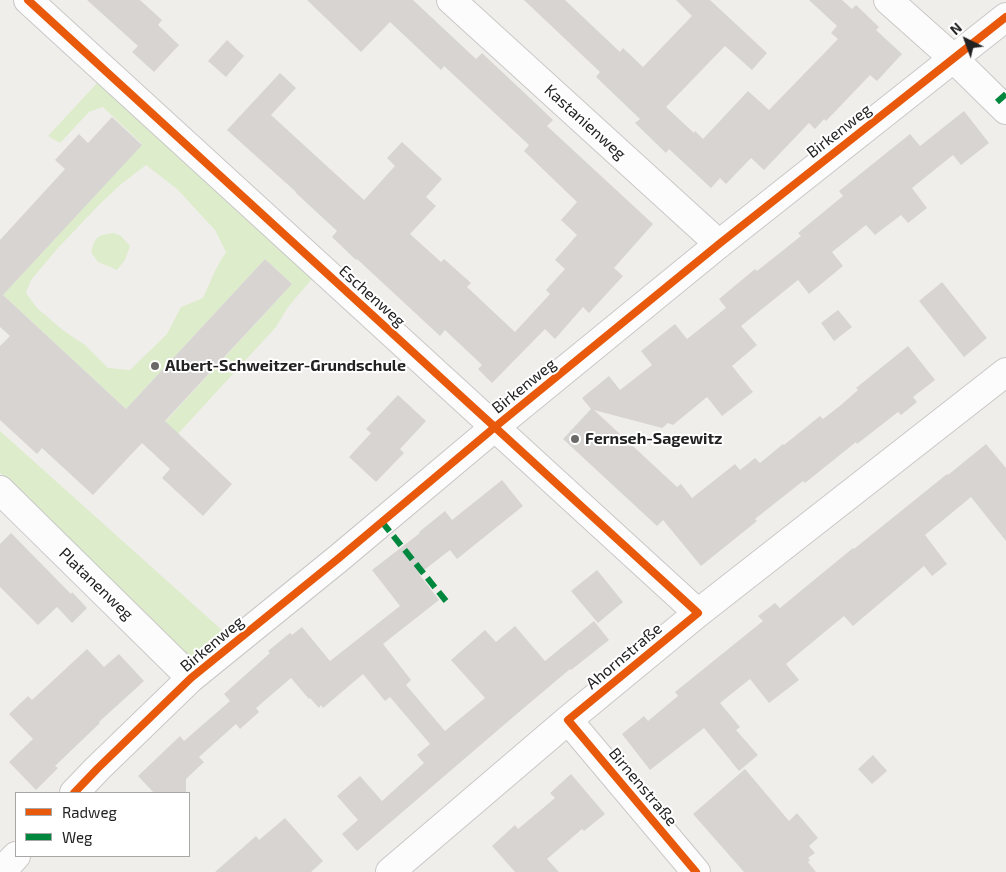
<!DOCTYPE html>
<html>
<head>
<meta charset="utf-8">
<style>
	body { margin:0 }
	#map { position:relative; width:1006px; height:872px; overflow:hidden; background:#f0eeeb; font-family:"Exo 2",sans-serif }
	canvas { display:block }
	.legend { position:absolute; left:15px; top:792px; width:175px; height:65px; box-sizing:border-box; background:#fff; border:1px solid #a7a7a7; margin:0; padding:6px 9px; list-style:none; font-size:15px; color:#222 }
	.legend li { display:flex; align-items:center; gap:10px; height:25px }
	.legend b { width:25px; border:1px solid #a7a7a7 }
	.north { position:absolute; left:941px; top:15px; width:50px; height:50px; -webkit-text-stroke:4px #fff; paint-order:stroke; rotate:318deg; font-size:14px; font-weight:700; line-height:20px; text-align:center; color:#222 }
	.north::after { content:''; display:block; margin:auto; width:18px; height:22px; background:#222; clip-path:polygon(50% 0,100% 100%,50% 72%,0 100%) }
</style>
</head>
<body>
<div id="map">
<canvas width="1006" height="872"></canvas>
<ul class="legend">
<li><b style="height:6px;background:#e8590c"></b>Radweg</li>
<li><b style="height:6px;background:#00873e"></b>Weg</li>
</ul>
<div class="north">N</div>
</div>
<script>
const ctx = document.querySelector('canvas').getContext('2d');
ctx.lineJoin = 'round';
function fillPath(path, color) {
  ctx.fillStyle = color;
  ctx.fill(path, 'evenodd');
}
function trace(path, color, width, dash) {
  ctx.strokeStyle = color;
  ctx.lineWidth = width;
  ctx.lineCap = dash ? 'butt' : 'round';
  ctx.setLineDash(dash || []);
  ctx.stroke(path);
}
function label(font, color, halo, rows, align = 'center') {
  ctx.font = font + ' "Exo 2",sans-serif';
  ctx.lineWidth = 4;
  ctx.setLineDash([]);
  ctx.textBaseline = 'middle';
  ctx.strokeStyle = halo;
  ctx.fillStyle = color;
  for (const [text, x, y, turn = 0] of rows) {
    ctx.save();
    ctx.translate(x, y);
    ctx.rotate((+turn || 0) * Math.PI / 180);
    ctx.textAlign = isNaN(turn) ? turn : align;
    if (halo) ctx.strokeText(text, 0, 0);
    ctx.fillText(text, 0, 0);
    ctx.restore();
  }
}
fillPath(new Path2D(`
	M97 83 312 279 288 307 276 327 166 447 153 435 292 284 265 259 126 409 3 295 142 144 103 107 89 112 60 143 48 136ZM146 165 177 189 215 230 226 252C216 266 210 283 203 298L181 307 167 334 130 370 108 368 85 345 64 331 37 308 26 293 31 280 57 249 98 206 120 185Z
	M114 233 121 236 130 246 125 260 117 270 98 262 91 252C96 236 97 235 114 233Z
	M0 431 223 631 191 658 0 473Z`), '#ddeccb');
fillPath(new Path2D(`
	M87 0H140L162 20 158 25 179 45 154 72 132 52 138 46Z
	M307 0H413L476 59 482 53 531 99 553 120 547 126 653 224 614 268 623 276 589 313 583 307 555 339 545 329 492 383 478 369 482 365 445 330 440 336 357 259 356 260 332 237 337 231 296 193V192L227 130 280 73 296 88 271 115 364 200 395 166 387 158 402 142 442 179 426 197 436 206 410 234 441 262 444 259 471 283 467 287 515 332 550 294 546 290 565 269 555 260 577 235 561 220 577 202 524 151 529 145 444 66 441 70 390 22 361 52Z
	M524 0H565L620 52 623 48 643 67 692 16 676 0H710L767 53 752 70 725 46 666 107 694 133 695 131 703 139 748 91 769 110 838 39 831 33 837 26 809 0H842L852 9 856 5 879 27 876 30 902 54 877 81 870 75 826 121 824 119 815 129 809 123 764 170 751 158 726 184 720 178 711 188 669 149 666 153 635 123 640 119 596 77 600 72Z
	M227 40 244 56 226 77 208 61Z
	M964 111 989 143 961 165 953 155 912 188 927 208 908 223 901 215 875 235 866 225 832 252 843 266 809 294 798 280 741 326 757 345 732 366 753 392 722 416 707 397 673 425 668 423 662 428 594 410 677 487 681 484 692 498 735 464 740 470 755 458 760 463 783 444 784 445 820 416 823 419 841 405 858 390 856 388 908 346 935 380 913 397 917 402 901 415 898 412 857 444 856 442 805 483 803 481 755 519 757 521 701 566 663 520 657 526 563 439 591 409 582 398 609 376 620 390 652 365 641 351 675 324 687 339 726 308 719 299 755 269 757 271 801 236 798 233 843 196 839 191 910 134 920 146Z
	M112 117 142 145 3 295 126 409 265 259 292 284 165 421 232 484 203 516 162 478 170 469 142 443 93 495 42 448 37 454 0 420V346L10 336 0 327V240L65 169 55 160 79 134 88 143Z
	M942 282 987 338 964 357 919 301Z
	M838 310 852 327 834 341 821 323Z
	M398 395 426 421 400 449 404 453 376 482 349 457 371 433 366 429Z
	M986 444 1006 468V541L971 497 925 535 947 564 932 576 924 566 853 626 844 616 786 664 799 680 769 703 750 679 720 703 740 727 736 730 758 755 739 771 704 728 650 770 622 734 644 716 648 721 678 696 675 692 763 621 758 616 775 603 780 608 853 548 854 549 947 474 948 475Z
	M502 480 523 506 457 559 450 550 419 574 439 600 383 644 411 680 406 685 445 731 485 698 451 660 485 630 496 642 515 626 545 661 594 621 609 640 571 670 570 669 512 718 357 851 342 834 358 820 337 796 360 776 382 801 424 763 417 755 430 744 390 697 385 701 363 674 323 708 321 705 319 708 310 698 309 699 291 678 256 708 259 712 248 722 240 729 236 724 199 757 204 762 186 779V793H154L138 776 180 736 184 741 230 701 224 694 270 653 268 651 290 633 292 635 302 627 330 661 400 606 372 570 420 533 419 532 445 511 452 520Z
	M11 533 71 594 72 592 87 608 72 623 57 607 38 625 0 587V544Z
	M597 570 623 602 598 623 571 591Z
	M87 649 104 667 119 654 144 681 99 722 100 723 55 766 58 768 36 790 9 762 33 739 9 714 28 696 32 700Z
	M873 755 887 771 872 784 858 769Z
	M745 769 789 821 797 813 818 838 809 846 815 853 808 858 810 860 808 862 816 872H744L693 814Z
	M571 774 605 814 584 831 582 829 547 859 559 872H515L492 846 515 825 518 829 555 798 550 793Z
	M285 818 323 861 311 872H215L256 836 259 840Z`), '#d7d4d2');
const minor = new Path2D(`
	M28 0 698 613
	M451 0 719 244
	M888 0 953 58 1006 110
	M0 490 191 678
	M568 720 696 872
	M74 793 98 768 191 678 339 558 495 427 719 244 1006 17
	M1 872 16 856
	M390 872 568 720 698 613 1006 372`);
trace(minor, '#c9c8c7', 30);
trace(minor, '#fdfcfc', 28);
trace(new Path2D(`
	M997 102 1006 94
	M382 522 446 601`), '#00873e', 6, [12, 6]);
trace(new Path2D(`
	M28 0 698 613 568 720 696 872
	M74 793 98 768 191 678 339 558 495 427 719 244 1006 17`), '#e8590c', 8);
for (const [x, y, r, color] of [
	[155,366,5,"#6a6968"],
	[575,439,5,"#6a6968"]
]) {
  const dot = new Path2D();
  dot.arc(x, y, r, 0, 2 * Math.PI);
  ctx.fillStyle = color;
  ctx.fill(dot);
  trace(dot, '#fff', 2);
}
label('16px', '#222', '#fff', [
	["Kastanienweg",585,122,42],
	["Birkenweg",839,131,-38],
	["Eschenweg",372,296,42],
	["Birkenweg",524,386,-39],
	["Platanenweg",96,584,44],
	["Birkenweg",212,644,-40],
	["Ahornstraße",624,656,-40],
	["Birnenstraße",643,787,50]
]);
label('bold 16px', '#222', '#fff', [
	["Albert-Schweitzer-Grundschule",165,366],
	["Fernseh-Sagewitz",585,439]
], 'left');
</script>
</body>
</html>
